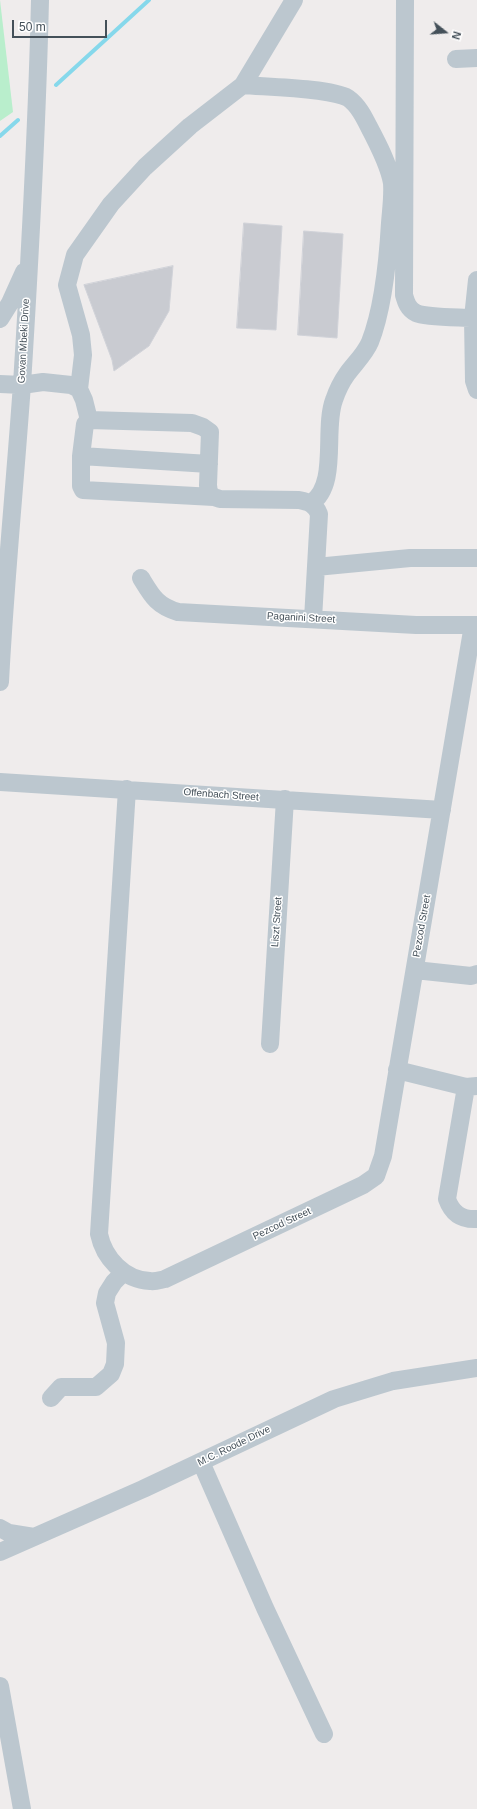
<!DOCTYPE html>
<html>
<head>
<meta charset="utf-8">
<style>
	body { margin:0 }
	#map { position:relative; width:477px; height:1809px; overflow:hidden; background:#efecec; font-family:Helvetica,sans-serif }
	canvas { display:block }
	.north { position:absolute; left:425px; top:12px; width:40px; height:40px; -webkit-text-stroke:3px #fff; paint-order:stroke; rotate:107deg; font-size:11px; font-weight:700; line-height:16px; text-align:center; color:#445059 }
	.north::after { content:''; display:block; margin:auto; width:14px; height:18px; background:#445059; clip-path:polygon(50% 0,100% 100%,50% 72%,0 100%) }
	.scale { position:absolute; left:12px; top:20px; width:95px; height:18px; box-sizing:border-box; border:2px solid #445059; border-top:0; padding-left:5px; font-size:12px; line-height:14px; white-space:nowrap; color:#445059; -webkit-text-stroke:3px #fff; paint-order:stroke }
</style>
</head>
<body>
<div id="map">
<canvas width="477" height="1809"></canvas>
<div class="north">N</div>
<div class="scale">50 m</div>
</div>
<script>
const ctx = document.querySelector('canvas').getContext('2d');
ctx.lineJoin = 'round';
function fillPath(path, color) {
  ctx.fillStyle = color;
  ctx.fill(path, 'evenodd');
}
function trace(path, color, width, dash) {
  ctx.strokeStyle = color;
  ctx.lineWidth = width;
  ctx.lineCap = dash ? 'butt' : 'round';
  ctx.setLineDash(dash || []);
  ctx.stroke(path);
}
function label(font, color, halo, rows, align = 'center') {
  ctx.font = font + ' Helvetica,sans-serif';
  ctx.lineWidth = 3;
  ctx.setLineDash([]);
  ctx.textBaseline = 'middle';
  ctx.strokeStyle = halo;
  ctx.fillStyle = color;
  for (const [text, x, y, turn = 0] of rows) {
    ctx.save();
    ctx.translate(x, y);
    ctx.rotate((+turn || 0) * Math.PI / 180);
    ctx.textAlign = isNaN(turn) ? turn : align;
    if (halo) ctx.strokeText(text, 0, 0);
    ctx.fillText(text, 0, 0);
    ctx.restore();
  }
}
fillPath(new Path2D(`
	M0 0 13 112 0 121Z`), '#b9eecc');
trace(new Path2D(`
	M56 85 149 0
	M0 136 18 120`), '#86d8eb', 4);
const building = new Path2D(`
	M244 223 282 226 276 330 237 328Z
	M304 231 343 234 337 338 298 335Z
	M173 266 169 311 149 346 114 371 112 360 84 285Z`);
fillPath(building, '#c9cbd1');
trace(building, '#d0d2d8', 1);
trace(new Path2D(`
	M405 0 404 295C406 302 408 309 416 313 427 318 460 317 473 318
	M456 59 477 58
	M243 85C267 87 330 88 348 98 358 105 364 117 369 127 378 144 389 165 392 183 393 196 391 210 390 223 388 258 383 309 370 342 365 354 355 363 347 374 342 381 337 391 334 400 323 429 339 485 311 503
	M477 280 473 318 474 381 477 390
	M0 319 10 303 24 272
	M0 384 22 385 43 382 71 385 79 389 84 400 89 420 192 423 203 427 210 432 208 485 209 493 214 497 220 499 299 500C309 502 315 504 319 514L313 619
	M79 389 83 355 81 335 67 285 75 255 111 204 145 167 190 126 243 85 294 0
	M89 420 85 424 81 456V486L83 490 214 497
	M81 456 209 464
	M316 567 410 558H477
	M141 578C152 596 157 606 178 612L416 625H477
	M0 682C5 583 15 484 22 384 30 256 37 128 40 0
	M0 782 442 810
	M127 789 99 1234C104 1258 124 1280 150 1281 155 1282 160 1280 165 1279L363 1185 376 1176 383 1156 473 625
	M415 970 471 976 477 974
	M270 1044 285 799
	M397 1070 466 1087 477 1086
	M466 1087 447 1199C452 1213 461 1220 477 1219
	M51 1398 61 1387H96L111 1374 115 1364 116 1343 105 1303 107 1293 114 1282 124 1272
	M201 1462 265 1608 324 1734
	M0 1528 9 1533 34 1537
	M0 1552 143 1489 334 1399 393 1381 477 1368
	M0 1686 22 1809`), '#bcc7cf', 18);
label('10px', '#445059', '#fff', [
	["Govan Mbeki Drive",24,341,-87],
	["Paganini Street",301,618,3],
	["Offenbach Street",221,795,4],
	["Liszt Street",277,922,-86],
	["Pezcod Street",422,926,-80],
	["Pezcod Street",282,1224,-25],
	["M.C. Roode Drive",234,1446,-26]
]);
</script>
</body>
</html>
